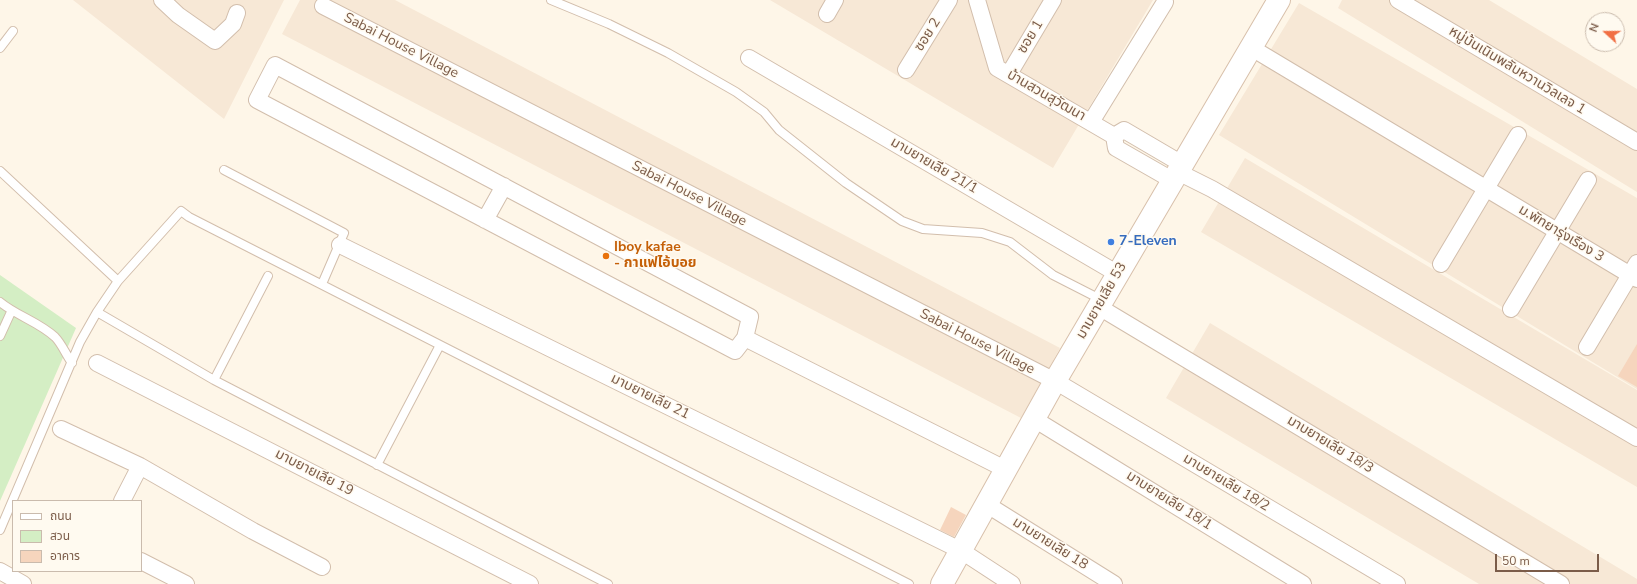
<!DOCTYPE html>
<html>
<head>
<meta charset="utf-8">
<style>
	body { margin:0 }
	#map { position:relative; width:1637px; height:584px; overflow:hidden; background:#fef6e8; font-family:"Nunito Sans","Noto Sans Thai",sans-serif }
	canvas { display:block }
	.legend { position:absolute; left:12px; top:500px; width:130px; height:72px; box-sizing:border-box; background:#fffaf0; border:1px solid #cabbad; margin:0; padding:5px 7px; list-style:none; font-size:12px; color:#7b5c49 }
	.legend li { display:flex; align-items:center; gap:8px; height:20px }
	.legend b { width:20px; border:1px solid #cabbad }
	.north { position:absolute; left:1585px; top:12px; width:40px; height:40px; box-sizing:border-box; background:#fffaf0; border:1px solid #cabbad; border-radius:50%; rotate:291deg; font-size:11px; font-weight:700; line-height:16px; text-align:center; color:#7b5c49 }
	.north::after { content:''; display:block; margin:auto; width:14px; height:18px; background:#f16f44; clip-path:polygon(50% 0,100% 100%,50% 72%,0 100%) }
	.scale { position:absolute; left:1495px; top:554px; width:104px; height:18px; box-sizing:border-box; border:2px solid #7b5c49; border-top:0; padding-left:5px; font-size:12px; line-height:14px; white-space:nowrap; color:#7b5c49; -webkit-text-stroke:3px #fffaf0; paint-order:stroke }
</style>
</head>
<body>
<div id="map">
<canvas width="1637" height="584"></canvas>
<ul class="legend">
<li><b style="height:5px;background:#fff"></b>ถนน</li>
<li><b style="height:11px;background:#d4eec4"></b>สวน</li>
<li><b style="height:11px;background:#f6d5bd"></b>อาคาร</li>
</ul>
<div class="north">N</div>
<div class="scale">50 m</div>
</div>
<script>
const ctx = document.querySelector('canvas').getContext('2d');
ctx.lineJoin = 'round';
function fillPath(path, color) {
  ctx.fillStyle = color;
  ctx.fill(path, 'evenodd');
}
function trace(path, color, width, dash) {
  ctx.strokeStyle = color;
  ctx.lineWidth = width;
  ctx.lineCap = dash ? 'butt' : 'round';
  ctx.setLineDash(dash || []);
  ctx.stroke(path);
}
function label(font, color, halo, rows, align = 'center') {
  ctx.font = font + ' "Nunito Sans","Noto Sans Thai",sans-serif';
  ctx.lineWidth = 3;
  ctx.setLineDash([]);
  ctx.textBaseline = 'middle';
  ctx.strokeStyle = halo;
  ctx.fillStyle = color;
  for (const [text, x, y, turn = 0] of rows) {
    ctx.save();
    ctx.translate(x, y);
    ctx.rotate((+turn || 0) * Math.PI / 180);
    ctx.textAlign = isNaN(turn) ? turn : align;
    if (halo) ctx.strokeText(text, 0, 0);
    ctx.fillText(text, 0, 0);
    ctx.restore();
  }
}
fillPath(new Path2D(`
	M73 0H284L224 119Z
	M300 0H395L1060 348 1021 418 282 34Z
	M770 0H1153L1053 168Z
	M1342 0H1489L1637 89V192L1338 8Z
	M1299 3 1637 198V389L1219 135Z
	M1245 158 1637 390V487L1201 232Z
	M1210 323 1637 579V584H1479L1166 398Z`), '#f7e8d6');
fillPath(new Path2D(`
	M0 275 76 328 0 501Z`), '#d4eec4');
fillPath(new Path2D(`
	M1637 344V387L1618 376Z
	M951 507 966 515 954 537 940 530Z`), '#f6d5bd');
const lane = new Path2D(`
	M551 0 609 24 668 53 736 92 764 112 779 130 846 183 902 221 923 229 982 233 1010 242 1053 275 1102 300
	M0 48 13 31
	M224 170 344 233 322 284
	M0 171 118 281
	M0 302C17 316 39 322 55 337 62 344 66 355 72 363
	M97 312 214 380 608 584
	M0 336 11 312
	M214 380 268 276
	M377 465 440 345
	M0 530 80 342 97 312 118 281 181 211 189 217 909 584`);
const street = new Path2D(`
	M162 0 178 15 215 41 233 24 237 13
	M977 0 997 68 1114 136 1116 148 1172 180
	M1398 0 1637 142
	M323 6 1055 381 1397 584
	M827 14 835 0
	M1250 47 1637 279
	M749 58 1118 274
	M275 65 750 317 745 338 735 351 257 100Z
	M906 70 949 0
	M1009 74 1053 0
	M1091 122 1165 2
	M1114 136 1124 130 1182 164
	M1178 172 1212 189 1637 438
	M485 220 504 186
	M340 245 960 550 1012 584
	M1441 264 1518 135
	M1099 307 1561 584
	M1511 309 1588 180
	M745 338 1005 469
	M1587 347 1637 263
	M97 363 530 584
	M1034 419 1303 584
	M61 429 140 466 253 531 322 567
	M122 501 140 466
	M986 504 1114 584
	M141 561 186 584
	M0 571 23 584`);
const secondary = new Path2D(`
	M942 584 1055 381 1279 0`);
trace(lane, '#d2beac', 10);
trace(street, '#d2beac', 18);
trace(secondary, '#d8c0ab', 24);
trace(lane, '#fff', 8);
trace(street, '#fff', 16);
trace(secondary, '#fff', 22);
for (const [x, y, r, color] of [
	[1111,242,4,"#3f7fe0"],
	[606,256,4,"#e8710a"]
]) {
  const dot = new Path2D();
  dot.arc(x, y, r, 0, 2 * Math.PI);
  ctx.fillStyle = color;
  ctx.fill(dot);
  trace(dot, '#fffaf0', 1.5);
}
label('14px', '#7b5c49', '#fffaf0', [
	["ซอย 2",928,35,-58],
	["ซอย 1",1031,37,-59],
	["Sabai House Village",401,46,27],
	["หมู่บ้นเนินพลับหวานวิลเลจ 1",1517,71,31],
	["บ้านสวนสุวัฒนา",1046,96,30],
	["มาบยายเลีย 21/1",934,166,30],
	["Sabai House Village",689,194,27],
	["ม.พัทยารุ่งเรือง 3",1561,234,31],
	["มาบยายเลีย 53",1102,301,-60],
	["Sabai House Village",977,342,27],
	["มาบยายเลีย 21",650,397,26],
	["มาบยายเลีย 18/3",1330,445,31],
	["มาบยายเลีย 19",314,473,27],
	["มาบยายเลีย 18/2",1226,483,31],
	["มาบยายเลีย 18/1",1169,501,32],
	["มาบยายเลีย 18",1050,544,32]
]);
label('bold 14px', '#366cbe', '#fffaf0', [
	["7-Eleven",1119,242]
], 'left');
label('bold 14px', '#c56008', '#fffaf0', [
	["Iboy kafae",614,248],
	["- กาแฟไอ้บอย",614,264]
], 'left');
</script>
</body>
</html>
